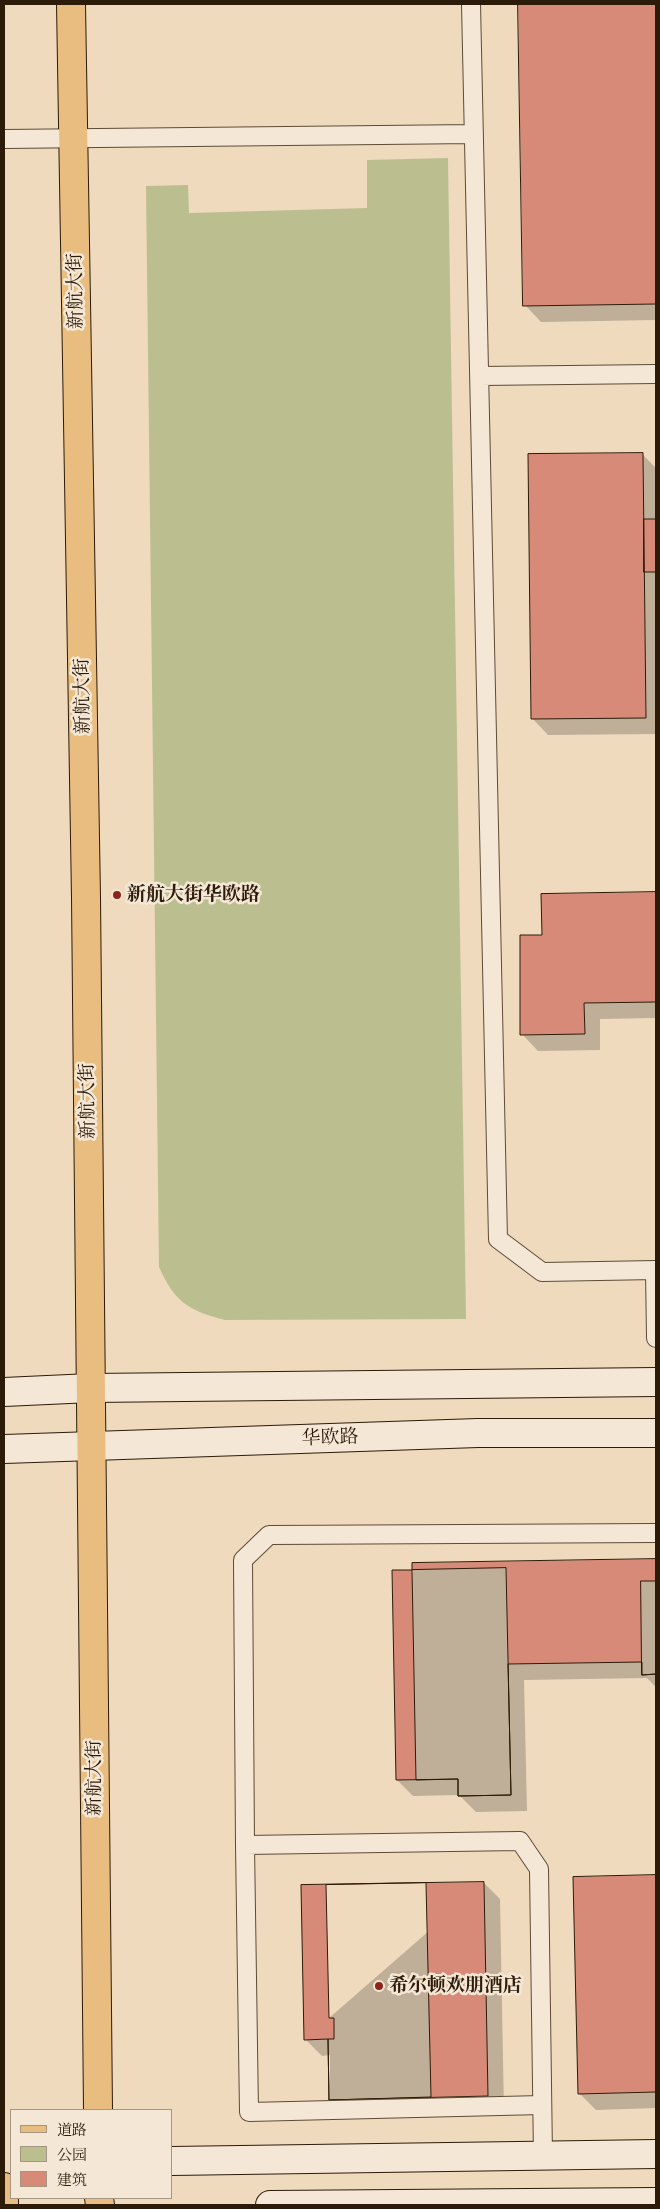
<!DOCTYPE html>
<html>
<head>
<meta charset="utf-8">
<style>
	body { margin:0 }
	#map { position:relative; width:660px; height:2209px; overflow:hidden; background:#efdabe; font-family:"EB Garamond","Noto Serif SC",serif }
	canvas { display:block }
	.frame { position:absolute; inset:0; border:5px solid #2c1b08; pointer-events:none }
	.legend { position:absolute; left:10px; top:2109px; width:162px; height:90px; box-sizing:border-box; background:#f5e7d5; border:1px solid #a59583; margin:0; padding:6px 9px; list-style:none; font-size:15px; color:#2c1b08 }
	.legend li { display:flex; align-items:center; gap:10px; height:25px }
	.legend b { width:25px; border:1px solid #a59583 }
</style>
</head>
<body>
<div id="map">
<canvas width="660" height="2209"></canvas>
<div class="frame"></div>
<ul class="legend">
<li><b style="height:6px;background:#e8bd7f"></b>道路</li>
<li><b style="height:14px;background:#bbbf90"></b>公园</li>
<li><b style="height:14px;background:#d88a78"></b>建筑</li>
</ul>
</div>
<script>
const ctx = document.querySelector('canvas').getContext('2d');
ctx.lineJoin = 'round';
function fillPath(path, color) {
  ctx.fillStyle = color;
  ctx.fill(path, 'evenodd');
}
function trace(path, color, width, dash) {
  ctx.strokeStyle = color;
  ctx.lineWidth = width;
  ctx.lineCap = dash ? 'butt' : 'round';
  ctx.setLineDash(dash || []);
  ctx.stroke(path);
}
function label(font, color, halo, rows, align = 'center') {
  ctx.font = font + ' "EB Garamond","Noto Serif SC",serif';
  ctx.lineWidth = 5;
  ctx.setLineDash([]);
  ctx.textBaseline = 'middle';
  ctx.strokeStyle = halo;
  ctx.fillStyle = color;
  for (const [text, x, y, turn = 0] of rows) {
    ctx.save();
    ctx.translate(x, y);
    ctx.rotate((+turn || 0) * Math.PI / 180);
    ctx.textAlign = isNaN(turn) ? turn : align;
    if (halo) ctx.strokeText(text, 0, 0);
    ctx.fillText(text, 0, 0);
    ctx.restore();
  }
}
fillPath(new Path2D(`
	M448 158 466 1319 225 1320C187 1310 175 1302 159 1267L146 186 188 185 189 213 367 208V160Z`), '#bbbf90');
fillPath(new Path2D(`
	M520 4H656V320L541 322 525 305Z
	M642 454 656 468V734L548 735 532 718Z
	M656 893V1018L600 1019V1050L538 1051 522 1034 543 936 542 895Z
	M656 1560V1687L647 1678 524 1680 527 1811 476 1812 459 1795 413 1796 397 1780 413 1565Z
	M656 1876V2108L596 2110 579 2093 574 1878Z
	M484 1883 500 1899 504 2112 347 2116 330 2099V2055L322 2056 305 2039Z`), '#0003');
const building = new Path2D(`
	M518 4H656V304L523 306Z
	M643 453 646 718 531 719 528 454Z
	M644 519H656V572H644Z
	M656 892V1002L584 1003 585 1034 520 1035V935H542L541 894Z
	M656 1559V1674L642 1675V1662L508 1664 511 1795 458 1796V1779L396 1780 392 1570H412V1563Z
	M506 1568 511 1795 458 1796V1779L416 1780 412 1570Z
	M641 1581H656V1674L642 1675Z
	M656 1875V2092L578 2094 573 1877Z
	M484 1882 488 2096 329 2100 328 2039 304 2040 301 1885Z
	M426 1883 431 2097 329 2100 328 2039H334V2018H329L326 1885Z`);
fillPath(building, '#d88a78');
trace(building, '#2c1b08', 1);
const service = new Path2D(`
	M471 4 498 1239 542 1272 656 1270
	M4 139 474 134
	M480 376 656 374
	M655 1270 656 1338
	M245 1845 243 1560 269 1535 656 1533
	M542 2105 249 2112 245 1845 520 1841 539 1869 543 2156`);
const secondary = new Path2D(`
	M4 1392 91 1388 656 1382
	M4 1449 478 1433H656
	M171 2161 656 2154
	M270 2205 656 2202`);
const primary = new Path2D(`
	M71 4 86 897 98 2110
	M4 2187V2205
	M99 2198 100 2205`);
trace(service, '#5d4b36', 20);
trace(secondary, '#2c1b08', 30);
trace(primary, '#2c1b08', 30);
trace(service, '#f5e7d5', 18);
trace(secondary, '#f5e7d5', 28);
trace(primary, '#e8bd7f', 28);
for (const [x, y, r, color] of [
	[117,895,5,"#8f2418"],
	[379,1986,5,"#8f2418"]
]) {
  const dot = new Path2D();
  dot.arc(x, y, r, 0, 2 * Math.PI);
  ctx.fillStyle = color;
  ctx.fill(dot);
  trace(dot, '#f5e7d5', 2);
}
label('19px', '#2c1b08', '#f5e7d5', [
	["新航大街",76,291,-91],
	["新航大街",83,696,-91],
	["新航大街",88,1101,-91],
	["华欧路",330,1438,-2],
	["新航大街",95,1778,-90]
]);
label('bold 19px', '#2c1b08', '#f5e7d5', [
	["新航大街华欧路",127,895],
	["希尔顿欢朋酒店",389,1986]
], 'left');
</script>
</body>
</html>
